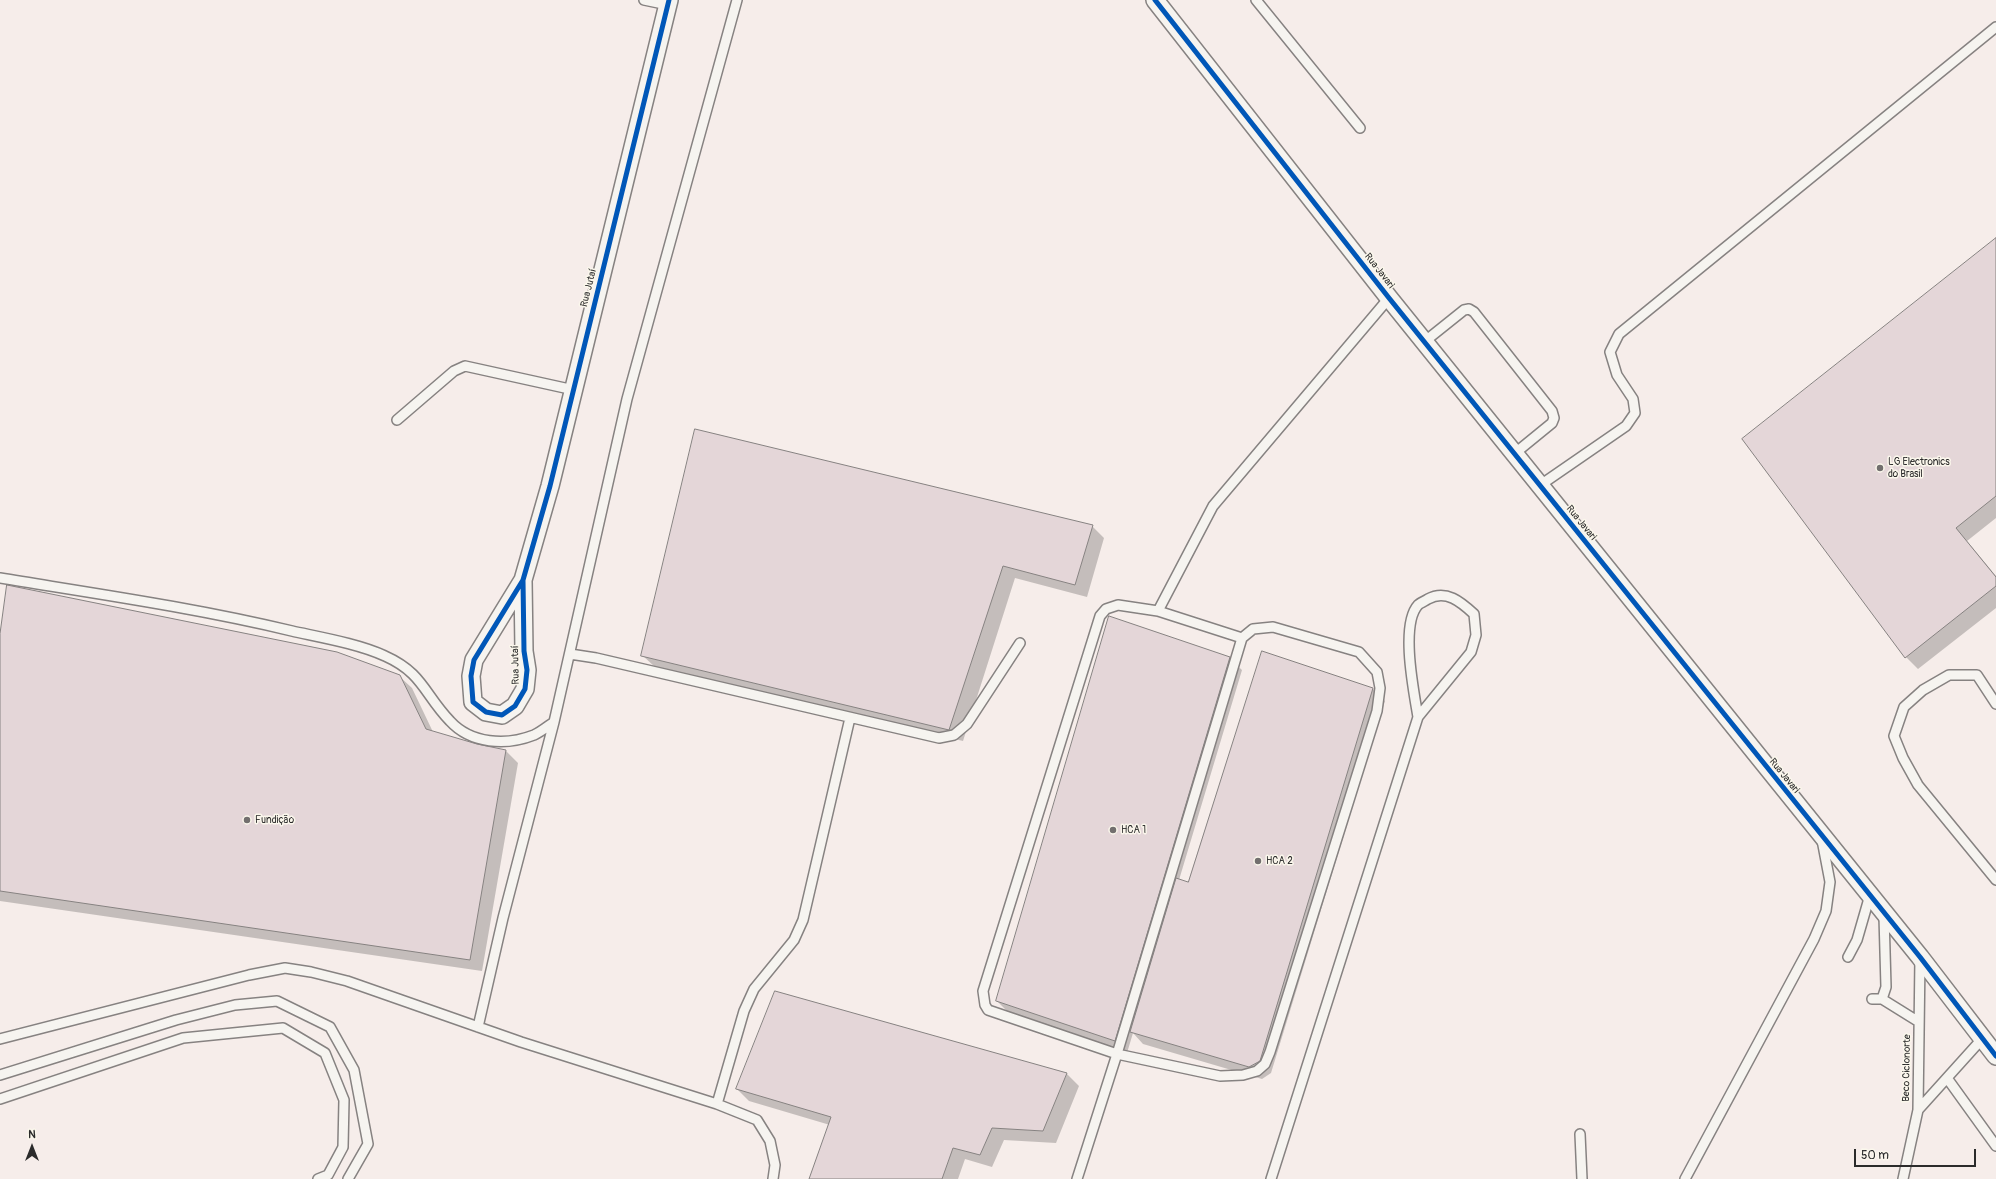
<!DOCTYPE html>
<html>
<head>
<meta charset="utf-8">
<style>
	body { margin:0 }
	#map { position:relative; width:1996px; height:1179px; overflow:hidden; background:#f6edea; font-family:Pangolin,sans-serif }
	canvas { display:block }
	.north { position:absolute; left:12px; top:1127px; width:40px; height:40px; -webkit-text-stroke:3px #fbf7ec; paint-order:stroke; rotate:0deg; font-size:11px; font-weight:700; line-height:16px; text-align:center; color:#2b2b2b }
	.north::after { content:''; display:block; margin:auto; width:14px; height:18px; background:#2b2b2b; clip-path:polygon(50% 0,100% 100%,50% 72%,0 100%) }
	.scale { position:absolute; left:1854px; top:1149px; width:122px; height:18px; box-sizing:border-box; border:2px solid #2b2b2b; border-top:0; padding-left:5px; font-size:12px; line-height:14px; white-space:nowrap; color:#2b2b2b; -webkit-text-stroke:3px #fbf7ec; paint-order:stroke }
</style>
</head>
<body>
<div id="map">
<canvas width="1996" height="1179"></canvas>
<div class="north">N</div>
<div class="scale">50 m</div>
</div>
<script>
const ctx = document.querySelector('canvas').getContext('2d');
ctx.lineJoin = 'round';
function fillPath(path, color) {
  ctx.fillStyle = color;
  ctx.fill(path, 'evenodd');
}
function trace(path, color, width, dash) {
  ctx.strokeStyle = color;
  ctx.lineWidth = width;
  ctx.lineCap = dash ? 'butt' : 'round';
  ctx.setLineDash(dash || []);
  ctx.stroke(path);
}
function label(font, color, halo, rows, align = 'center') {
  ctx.font = font + ' Pangolin,sans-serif';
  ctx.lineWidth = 3;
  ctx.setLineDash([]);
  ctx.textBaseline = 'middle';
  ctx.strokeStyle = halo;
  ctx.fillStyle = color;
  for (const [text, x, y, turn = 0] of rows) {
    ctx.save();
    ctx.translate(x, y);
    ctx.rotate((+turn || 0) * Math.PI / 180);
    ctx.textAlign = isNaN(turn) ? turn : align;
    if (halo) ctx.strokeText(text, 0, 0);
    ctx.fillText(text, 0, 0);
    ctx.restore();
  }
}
fillPath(new Path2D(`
	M1996 240V518L1967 541 1996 576V608L1918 669 1906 657Z
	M1092 526 1104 538 1087 597 1015 578 963 741 655 667 642 655Z
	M0 642 399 676 412 688 433 732 477 745 506 751 518 763 482 971 0 901Z
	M1263 652 1373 689 1385 701 1271 1073 1262 1079 1143 1044 1133 1033 1127 1053 1009 1013 997 1001 1229 658 1242 670 1179 880 1189 883Z
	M776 992 1067 1074 1079 1086 1056 1143 1004 1140 992 1167 965 1159 958 1179H811L830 1125 749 1101 737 1089Z`), '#0003');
const building = new Path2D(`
	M1996 238V496L1956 528 1996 577V586L1905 658 1742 439Z
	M695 429 1093 525 1075 585 1003 566 949 730 641 656Z
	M7 585 337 652 400 675 426 729 477 744 506 750 470 960 0 891V634Z
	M1109 616 1230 657 1115 1041 996 1001Z
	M1262 651 1373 688 1260 1061 1249 1067 1130 1032 1176 878 1188 882Z
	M775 991 1067 1073 1043 1131 992 1128 980 1155 953 1148 942 1179H809L831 1117 736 1089Z`);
fillPath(building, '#e4d6d8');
trace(building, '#868281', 1);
const lane = new Path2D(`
	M644 0 668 5
	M1256 0 1360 128
	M1424 342 1464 310 1469 309 1474 312 1552 411 1554 418 1552 423 1514 454
	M397 420 454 371 465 366 574 390
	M1539 486 1626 426 1635 413 1633 399 1617 375 1610 352 1619 334 1996 27
	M0 578C98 594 196 608 292 631 319 637 360 644 385 656 423 673 424 694 450 721 471 744 506 746 534 735 541 732 548 726 554 722
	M1242 638 1253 629 1273 627 1359 652 1377 672 1380 688 1377 711 1270 1052 1265 1064 1257 1071 1243 1075 1220 1076 1117 1054 988 1010 985 1005 983 991 1100 616 1106 609 1118 605 1158 611 1213 506 1389 298
	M570 654 596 658 939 738 954 735 967 724 1020 643
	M1996 704 1977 675H1949L1923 690 1904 707 1894 736 1903 758 1918 785 1996 880
	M1848 957 1857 940 1870 895
	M1872 999H1882L1919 1022
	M1882 999 1886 987 1884 916
	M478 1027 503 918 554 722 627 399 737 0
	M0 1039 249 975 285 968 311 972 347 981 521 1042 717 1104 757 1120 770 1141 775 1165 773 1179
	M0 1075 176 1020 235 1005 277 1001 330 1027 354 1070 368 1144 348 1179
	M1947 1078 1996 1146
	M0 1099 183 1038 283 1028 325 1053 344 1100 343 1147 328 1175 318 1179
	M717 1104 744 1011 754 989 794 940 803 920 850 718
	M1918 1110 1982 1039
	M1580 1134 1582 1179
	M1077 1179 1117 1054 1242 638 1158 611
	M1271 1179 1418 717 1471 652 1476 635 1474 614C1461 602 1446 589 1428 599 1425 601 1420 603 1418 605 1400 625 1414 692 1418 717
	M1685 1179 1814 939 1826 911 1830 882 1822 840
	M1903 1179 1918 1110 1920 958`);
const street = new Path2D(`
	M1155 0 1389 298 1920 957 1996 1056
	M523 580 474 660 471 676 473 702 486 712 502 715 515 706 525 689 527 670 524 651 523 580 550 486 669 0`);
trace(lane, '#868281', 12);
trace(street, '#868281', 20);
trace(lane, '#f6f4f0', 9);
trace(street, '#f6f4f0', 17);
trace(new Path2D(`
	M1155 0 1389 298 1920 957 1996 1056
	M523 580 474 660 471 676 473 702 486 712 502 715 515 706 525 689 527 670 524 651 523 580 550 486 669 0`), '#0057b8', 5);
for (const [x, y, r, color] of [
	[1880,468,4,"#726f6e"],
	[247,820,4,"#726f6e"],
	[1113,830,4,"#726f6e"],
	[1258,861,4,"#726f6e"]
]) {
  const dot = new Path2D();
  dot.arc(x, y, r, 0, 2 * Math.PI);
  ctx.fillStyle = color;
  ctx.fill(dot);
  trace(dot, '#fbf7ec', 1.5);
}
label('10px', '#2b2b2b', '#fbf7ec', [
	["Rua Javari",1379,271,52],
	["Rua Jutaí",589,288,-76],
	["Rua Javari",1581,523,51],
	["Rua Jutaí",516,665,-91],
	["Rua Javari",1784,776,51],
	["Beco Ciclonorte",1907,1068,-89]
]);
label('10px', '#2b2b2b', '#fbf7ec', [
	["LG Electronics",1888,462],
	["do Brasil",1888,474],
	["Fundição",255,820],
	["HCA 1",1121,830],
	["HCA 2",1266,861]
], 'left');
</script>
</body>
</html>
